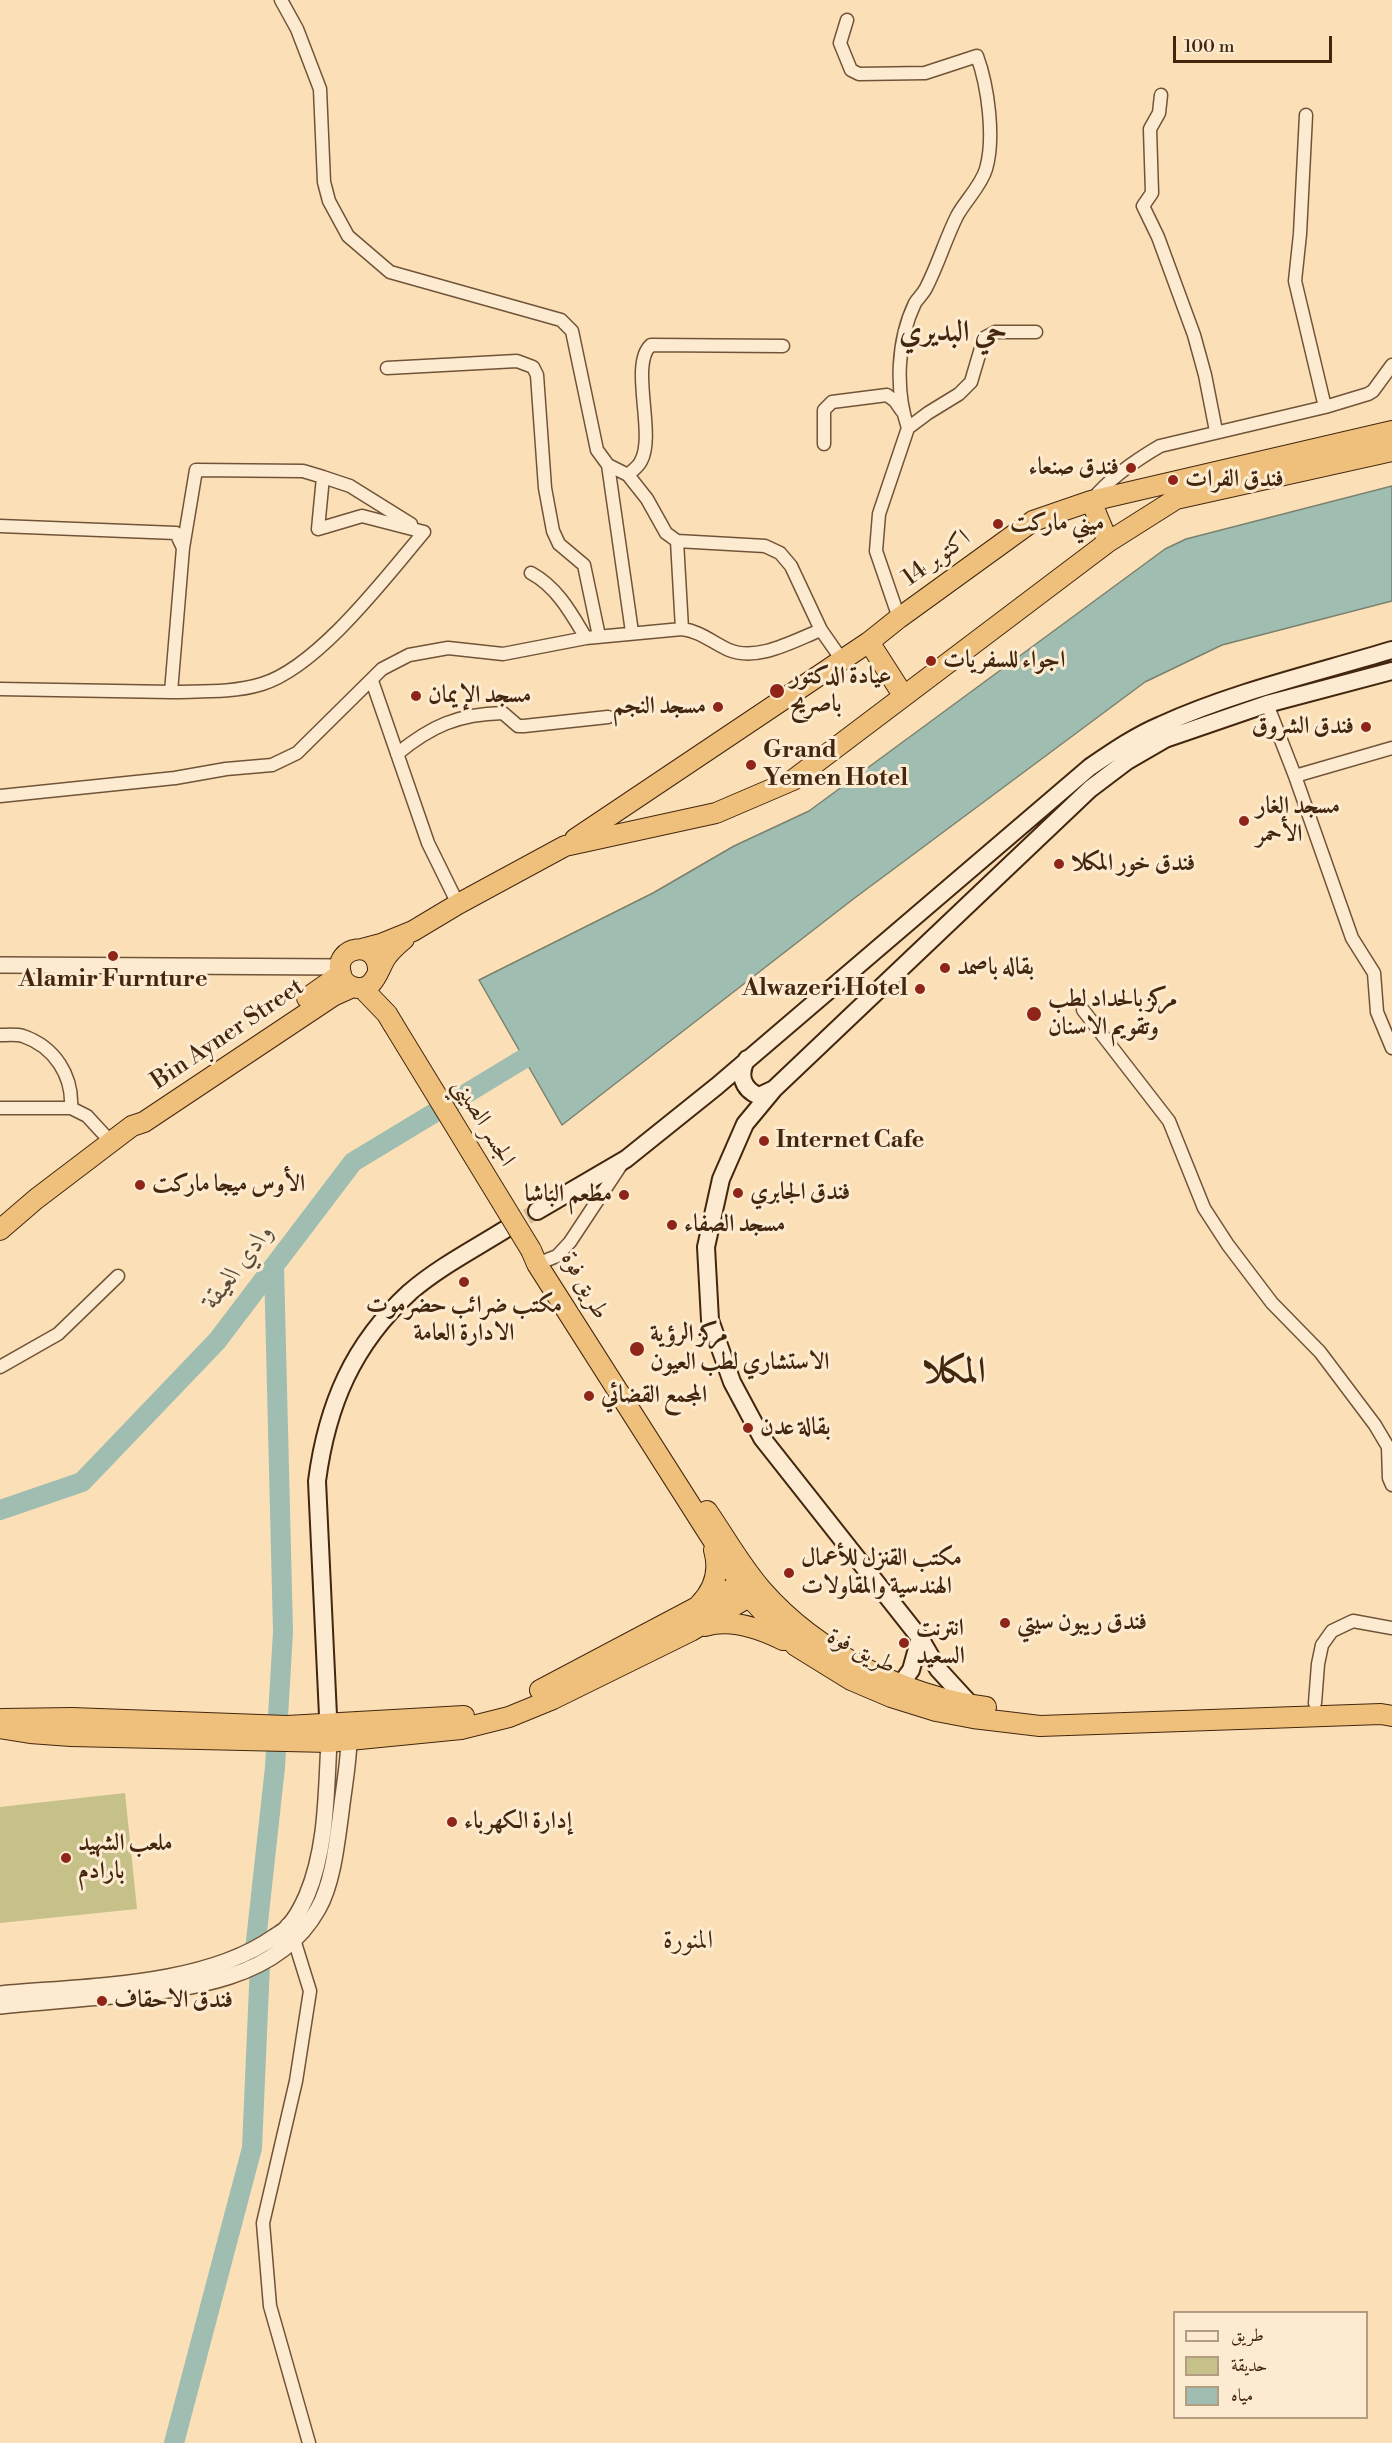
<!DOCTYPE html>
<html>
<head>
<meta charset="utf-8">
<style>
	body { margin:0 }
	#map { position:relative; width:1392px; height:2443px; overflow:hidden; background:#fbe0b7; font-family:"Libre Bodoni",Amiri,serif }
	canvas { display:block }
	.legend { position:absolute; left:1173px; top:2311px; width:195px; height:108px; box-sizing:border-box; background:#fcebd0; border:2px solid #b29c82; margin:0; padding:8px 10px; list-style:none; font-size:18px; color:#43260e }
	.legend li { display:flex; align-items:center; gap:12px; height:30px }
	.legend b { width:30px; border:2px solid #b29c82 }
	.scale { position:absolute; left:1173px; top:36px; width:159px; height:27px; box-sizing:border-box; border:3px solid #43260e; border-top:0; padding-left:8px; font-size:18px; line-height:21px; white-space:nowrap; color:#43260e; -webkit-text-stroke:4px #fcebd0; paint-order:stroke }
</style>
</head>
<body>
<div id="map">
<canvas width="1392" height="2443"></canvas>
<ul class="legend">
<li><b style="height:8px;background:#fcebd0"></b>طريق</li>
<li><b style="height:16px;background:#c6c089"></b>حديقة</li>
<li><b style="height:16px;background:#9fbdb0"></b>مياه</li>
</ul>
<div class="scale">100 m</div>
</div>
<script>
const ctx = document.querySelector('canvas').getContext('2d');
ctx.lineJoin = 'round';
function fillPath(path, color) {
  ctx.fillStyle = color;
  ctx.fill(path, 'evenodd');
}
function trace(path, color, width, dash) {
  ctx.strokeStyle = color;
  ctx.lineWidth = width;
  ctx.lineCap = dash ? 'butt' : 'round';
  ctx.setLineDash(dash || []);
  ctx.stroke(path);
}
function label(font, color, halo, rows, align = 'center') {
  ctx.font = font + ' "Libre Bodoni",Amiri,serif';
  ctx.lineWidth = 6;
  ctx.setLineDash([]);
  ctx.textBaseline = 'middle';
  ctx.strokeStyle = halo;
  ctx.fillStyle = color;
  for (const [text, x, y, turn = 0] of rows) {
    ctx.save();
    ctx.translate(x, y);
    ctx.rotate((+turn || 0) * Math.PI / 180);
    ctx.textAlign = isNaN(turn) ? turn : align;
    if (halo) ctx.strokeText(text, 0, 0);
    ctx.fillText(text, 0, 0);
    ctx.restore();
  }
}
fillPath(new Path2D(`
	M125 1793 137 1909 0 1923V1807Z`), '#c6c089');
const water = new Path2D(`
	M1392 486V601L1222 645 1145 682 852 900 562 1125 479 980 653 893 734 846 809 811 1165 549 1186 539Z`);
fillPath(water, '#9fbdb0');
trace(water, '#7a816f', 1.5);
trace(new Path2D(`
	M0 1510 82 1482 217 1341 353 1162 525 1058
	M174 2443 252 2148 260 1964 255 1950 275 1767 283 1632 274 1266`), '#9fbdb0', 20);
trace(new Path2D(`
	M506 1229 537 1211`), '#d6bb95', 16, [16, 8]);
const minor = new Path2D(`
	M281 0 297 29 320 89 324 182 329 201 348 236 390 272 561 320 572 331 597 450 608 465 628 475 647 499 666 533 677 541 765 546 780 553 791 566 821 630 842 660
	M847 20 840 43 851 70 859 74 925 73 977 56C988 86 995 138 986 169 981 186 965 201 957 216 945 240 938 265 926 288 923 294 918 298 915 303 897 340 895 390 908 428
	M1161 95 1159 113 1150 129 1152 193 1143 206 1158 237 1194 335 1205 375 1216 431
	M1306 115 1300 234 1295 281 1325 407 1368 394 1373 391 1392 365
	M387 368 517 361 533 367 537 375 545 488 553 531 559 544 584 565 599 636
	M824 444V410L832 402 887 395 895 401 902 411
	M608 465 632 632
	M628 475C632 471 639 466 641 461 656 434 629 364 651 345L783 346
	M323 477 350 486 411 524
	M1092 500C1109 479 1136 460 1160 446L1325 407
	M0 526 176 533 183 548 171 692 0 689
	M677 541 682 629
	M531 573C557 587 571 613 586 638
	M899 618 876 551 879 514 908 428 928 413 959 394 971 382 984 338 995 332H1036
	M372 681 428 843 458 904
	M171 692C201 691 233 693 262 684 318 667 386 577 424 532L362 516 318 529 323 477 303 471 196 470 183 548
	M1267 704 1295 776 1352 938 1374 973 1377 1012 1392 1048
	M397 754C431 726 458 714 503 713L518 726H524L608 717
	M1295 776 1392 748
	M0 796 175 778 226 769 272 765 297 753 382 669 409 655 448 648 503 654 586 638 682 629C700 631 713 643 729 650 758 662 795 640 821 630
	M1083 1010 1169 1121 1204 1208 1228 1245 1272 1303 1320 1352 1375 1425 1388 1447 1389 1478 1392 1485
	M0 1035C7 1035 16 1034 23 1036 55 1047 73 1076 71 1108
	M0 1108H71L87 1116 111 1142
	M537 1264 557 1256 570 1242 623 1162
	M0 1367 58 1334 118 1276
	M1315 1703 1318 1664 1322 1645 1332 1631 1353 1621 1392 1628
	M292 1933 310 1991 296 2081 263 2223 270 2306 309 2443`);
const tertiary = new Path2D(`
	M0 965 340 967
	M0 1994C85 1986 203 1987 274 1937 278 1934 285 1931 288 1926 296 1919 303 1904 307 1895 327 1847 326 1793 329 1742
	M0 2006C38 2002 76 1999 113 1996 186 1989 278 1981 318 1909 333 1883 337 1841 341 1812 344 1785 350 1757 349 1731`);
const secondary = new Path2D(`
	M747 1059C738 1074 742 1089 759 1096L774 1089
	M537 1211 626 1159 717 1086 1090 767C1112 752 1135 736 1161 725 1233 692 1316 673 1392 650
	M894 1693 911 1670 920 1638
	M971 1705 938 1669 920 1638 762 1438 732 1382 710 1320 706 1247 721 1179 745 1124 774 1089 1090 789 1127 761 1165 739 1267 704 1392 671
	M329 1737 317 1481C327 1405 353 1344 410 1292 439 1267 474 1249 506 1229`);
const trunk = new Path2D(`
	M1091 501 1108 542
	M869 642 903 695
	M575 839 869 642 899 618 1033 521 1091 501 1392 431
	M362 949 381 944 413 931 458 904 565 846 716 813 793 780 1108 542 1176 499 1392 451
	M378 973C380 937 332 946 341 974 342 980 347 985 353 987 375 994 378 968 387 956 392 949 398 944 404 939
	M362 988 387 1014 393 1024
	M307 998 341 974
	M0 1230 36 1199 132 1126 144 1122 333 996 353 987
	M531 1250 537 1264 749 1597 796 1646 851 1680 891 1697 936 1711 973 1718 1040 1726 1381 1714 1392 1716
	M707 1511C725 1537 741 1566 762 1590 816 1652 904 1696 986 1707
	M699 1605C715 1589 720 1571 714 1550
	M705 1626C731 1618 759 1628 783 1640
	M540 1690 750 1579
	M2 1719 72 1718 287 1726 464 1716
	M0 1728 30 1733 71 1736 329 1742 461 1729 509 1717 553 1699 691 1631 759 1591`);
trace(minor, '#715438', 15);
trace(tertiary, '#715438', 18);
trace(secondary, '#43260e', 20);
trace(trunk, '#43260e', 22);
trace(minor, '#fcebd0', 12);
trace(tertiary, '#fcebd0', 15);
trace(secondary, '#fcebd0', 16);
trace(trunk, '#eec07c', 20);
const trunkBridge = new Path2D(`
	M393 1024 531 1250`);
trace(trunkBridge, '#43260e', 22, []);
trace(trunkBridge, '#eec07c', 20);
for (const [x, y, r, color] of [
	[1131,468,6,"#8f2418"],
	[1173,480,6,"#8f2418"],
	[998,524,6,"#8f2418"],
	[931,661,6,"#8f2418"],
	[777,691,8,"#8f2418"],
	[416,696,6,"#8f2418"],
	[718,707,6,"#8f2418"],
	[1366,727,6,"#8f2418"],
	[751,765,6,"#8f2418"],
	[1244,821,6,"#8f2418"],
	[1059,864,6,"#8f2418"],
	[113,956,6,"#8f2418"],
	[945,968,6,"#8f2418"],
	[920,989,6,"#8f2418"],
	[1034,1014,8,"#8f2418"],
	[764,1141,6,"#8f2418"],
	[140,1185,6,"#8f2418"],
	[738,1193,6,"#8f2418"],
	[624,1195,6,"#8f2418"],
	[672,1225,6,"#8f2418"],
	[464,1282,6,"#8f2418"],
	[637,1349,8,"#8f2418"],
	[589,1396,6,"#8f2418"],
	[748,1428,6,"#8f2418"],
	[789,1573,6,"#8f2418"],
	[1005,1623,6,"#8f2418"],
	[904,1643,6,"#8f2418"],
	[452,1822,6,"#8f2418"],
	[66,1858,6,"#8f2418"],
	[102,2001,6,"#8f2418"]
]) {
  const dot = new Path2D();
  dot.arc(x, y, r, 0, 2 * Math.PI);
  ctx.fillStyle = color;
  ctx.fill(dot);
  trace(dot, '#fcebd0', 2);
}
label('bold 24px', '#43260e', '#fcebd0', [
	["فندق صنعاء",1119,468,"right"],
	["فندق الفرات",1185,480],
	["ميني ماركت",1010,524],
	["اجواء للسفريات",943,661],
	["عيادة الدكتور",790,677],
	["باصريح",790,705],
	["مسجد الإيمان",428,696],
	["مسجد النجم",706,707,"right"],
	["فندق الشروق",1354,727,"right"],
	["Grand",763,751],
	["Yemen Hotel",763,779],
	["مسجد الغار",1256,807],
	["الأحمر",1256,835],
	["فندق خور المكلا",1071,864],
	["بقاله باصمد",957,968],
	["Alamir Furnture",113,980,"center"],
	["Alwazeri Hotel",908,989,"right"],
	["مركز بالحداد لطب",1048,1000],
	["وتقويم الاسنان",1048,1028],
	["Internet Cafe",776,1141],
	["الأوس ميجا ماركت",152,1185],
	["فندق الجابري",750,1193],
	["مطعم الباشا",612,1195,"right"],
	["مسجد الصفاء",684,1225],
	["مكتب ضرائب حضرموت",464,1306,"center"],
	["الادارة العامة",464,1334,"center"],
	["مركز الرؤية",650,1335],
	["الاستشاري لطب العيون",650,1363],
	["المجمع القضائي",601,1396],
	["بقالة عدن",760,1428],
	["مكتب القنزل للأعمال",801,1559],
	["الهندسية والمقاولات",801,1587],
	["فندق ريبون سيتي",1017,1623],
	["انترنت",916,1629],
	["السعيد",916,1657],
	["إدارة الكهرباء",464,1822],
	["ملعب الشهيد",78,1844],
	["بارادم",78,1872],
	["فندق الاحقاف",114,2001]
], 'left');
label('24px', '#43260e', '#fcebd0', [
	["14 اكتوبر",937,559,-36],
	["Bin Ayner Street",228,1035,-34],
	["الجسر الصيني",483,1123,59],
	["طريق فوة",584,1286,61],
	["طريق فوة",861,1652,27]
]);
label('italic 26px', '#5a4c36', '#fcebd0', [
	["وادي العيقة",239,1267,-53]
]);
label('26px', '#43260e', '#fcebd0', [
	["المنورة",688,1942]
]);
label('bold 30px', '#43260e', '#fcebd0', [
	["حي البديري",953,334]
]);
label('bold 36px', '#43260e', '#fcebd0', [
	["المكلا",954,1373]
]);
</script>
</body>
</html>
